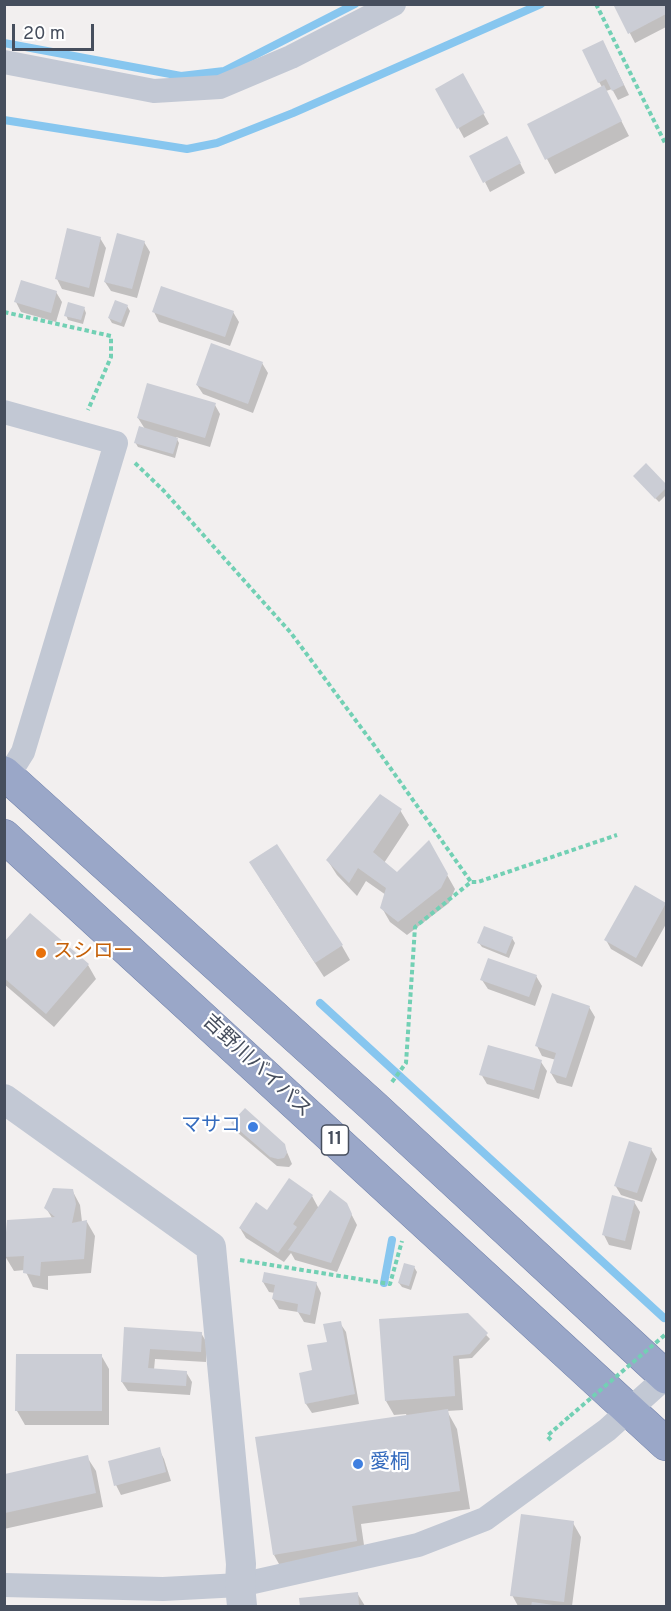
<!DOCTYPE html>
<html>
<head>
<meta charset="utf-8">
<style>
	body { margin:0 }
	#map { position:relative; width:671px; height:1611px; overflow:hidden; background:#f2efef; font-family:Overpass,sans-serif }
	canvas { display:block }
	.frame { position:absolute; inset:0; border:6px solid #464e5d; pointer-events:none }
	.scale { position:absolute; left:12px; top:24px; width:82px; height:27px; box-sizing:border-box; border:3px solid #464e5d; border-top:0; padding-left:8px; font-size:18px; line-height:21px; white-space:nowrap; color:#464e5d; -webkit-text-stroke:4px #fff; paint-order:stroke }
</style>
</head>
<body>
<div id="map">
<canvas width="671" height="1611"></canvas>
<div class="frame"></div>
<div class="scale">20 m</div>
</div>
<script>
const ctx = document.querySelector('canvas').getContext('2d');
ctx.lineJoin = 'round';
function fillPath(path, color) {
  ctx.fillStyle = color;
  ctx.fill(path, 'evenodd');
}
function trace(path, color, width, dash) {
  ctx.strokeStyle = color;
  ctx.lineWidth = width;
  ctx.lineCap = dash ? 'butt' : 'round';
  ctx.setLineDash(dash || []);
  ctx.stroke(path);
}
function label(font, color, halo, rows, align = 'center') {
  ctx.font = font + ' Overpass,"Noto Sans JP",sans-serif';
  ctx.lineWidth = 4.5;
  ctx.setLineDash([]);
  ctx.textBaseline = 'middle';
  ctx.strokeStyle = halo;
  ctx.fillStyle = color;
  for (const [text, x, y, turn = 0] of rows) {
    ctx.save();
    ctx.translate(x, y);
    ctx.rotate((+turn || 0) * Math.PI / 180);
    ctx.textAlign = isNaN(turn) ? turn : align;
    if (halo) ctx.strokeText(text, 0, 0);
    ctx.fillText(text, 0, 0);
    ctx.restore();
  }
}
fillPath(new Path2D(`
	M615 4H666V27L635 43Z
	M608 52 629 95 618 100 612 89 606 91 629 136 555 174 529 125 602 87 599 82Z
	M462 75 489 124 464 138 437 89Z
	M512 147 525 173 490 192 485 182Z
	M100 238 106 248 94 297 62 289 57 279Z
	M144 242 150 252 137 298 111 291 105 282Z
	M56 292 62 302 56 322 21 312 16 302Z
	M127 306 130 311 124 327 112 323 109 318Z
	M84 308 86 313 83 324 68 320 66 315Z
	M154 312H233L239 322 230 346 159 322Z
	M262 363 268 373 253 413 203 394 197 385Z
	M215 405 220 414 210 447 176 437 179 443 175 458 138 447 135 442 145 429 138 418Z
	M646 466 666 486V495L659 502 635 477Z
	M400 810 409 825 384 863 397 874 429 843 455 889 449 903 407 935 390 922 382 908 386 895 366 881 357 896 337 875 328 861Z
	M259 877 342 946 350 960 324 977Z
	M636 887 666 905V924L642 967 611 949 606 940Z
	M512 938 515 943 509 958 482 947 479 943Z
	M4 945 88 965 96 979 54 1027 4 984Z
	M536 976 542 986 535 1006 488 989 482 980Z
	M589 1007 595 1017 572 1087 557 1083 551 1073 556 1060 542 1056 537 1046Z
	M541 1062 547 1071 539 1099 487 1084 481 1074Z
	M233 1124 284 1145 292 1164 289 1167 277 1166 238 1133Z
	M651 1149 657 1159 642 1202 621 1195 615 1185Z
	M290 1180 312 1196 319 1209 346 1204 357 1225 337 1272 295 1260 291 1253 284 1262 246 1238 240 1228 267 1212Z
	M72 1190 80 1205 82 1222H87L95 1236 91 1273 48 1276V1290L33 1287 25 1270 14 1271 5 1256 52 1218 46 1208Z
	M633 1200 640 1212 631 1250 609 1245 604 1235Z
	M414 1267 417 1272 411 1290 402 1287 399 1283Z
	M263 1282 316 1283 321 1293 315 1324 304 1322 298 1312 279 1309 273 1299 275 1293 269 1292Z
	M467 1315 490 1339 472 1358 459 1359 463 1410 447 1411 457 1429 470 1509 361 1524 366 1559 284 1573 274 1555 407 1417 406 1414 394 1415 386 1401Z
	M340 1323 346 1332 359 1404 312 1413 306 1404 314 1371Z
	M125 1329 201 1333 207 1343 206 1362 155 1359 154 1370 186 1372 192 1382 190 1395 128 1391 122 1382Z
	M101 1355 109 1369V1425H25L17 1411Z
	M159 1449 164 1459 171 1481 121 1495 116 1485Z
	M87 1457 96 1471 103 1507 4 1529V1475Z
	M573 1523 581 1537 572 1606H518L512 1595Z
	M357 1593 365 1606H302L301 1599Z`), '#0003');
trace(new Path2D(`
	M4 43 181 76 224 71 355 4
	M4 120 187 149 217 143 293 113 541 4
	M320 1003 664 1318
	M384 1283 392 1240`), '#87c6ef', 8);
fillPath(new Path2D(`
	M613 4H666V14L628 34Z
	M603 40 624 85 612 91 606 79 598 83 582 50Z
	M463 73 485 113 457 129 435 89Z
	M604 85 622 121 545 160 527 124Z
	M507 136 521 163 483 183 469 156Z
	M67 228 101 237 89 288 55 279Z
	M117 233 145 241 132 289 104 282Z
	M21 280 57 291 51 313 14 302Z
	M161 286 234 311 225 337 152 312Z
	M115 300 128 305 121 323 108 318Z
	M68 302 85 307 81 320 64 316Z
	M211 343 263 362 248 404 196 385Z
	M147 383 216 403 205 438 137 418Z
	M139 426 178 438 173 454 134 443Z
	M646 463 666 484V488L655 499 633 476Z
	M380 794 402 809 373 852 397 872 429 840 448 874 441 888 398 922 380 908 386 888 358 868 349 883 326 860Z
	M277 844 343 945 315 963 249 862Z
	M635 885 666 903 636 958 604 940Z
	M30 913 89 964 46 1014 4 978V942Z
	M484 926 513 937 506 954 477 943Z
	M488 958 537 975 529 997 480 980Z
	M552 993 590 1006 566 1078 550 1073 556 1053 535 1046Z
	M488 1045 542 1060 534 1090 479 1075Z
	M245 1108 285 1144 287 1153 284 1158 278 1159 270 1157 231 1123Z
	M629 1141 652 1148 637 1193 614 1186Z
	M289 1178 313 1195 293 1224 297 1227 278 1253 239 1228 256 1202 267 1210Z
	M53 1188 73 1189 76 1204 72 1223 87 1220 84 1259 41 1262 40 1276 23 1273 24 1256 4 1257 7 1220 55 1217 44 1208Z
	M330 1190 347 1203 352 1214 331 1263 288 1250Z
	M612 1195 635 1201 625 1241 602 1235Z
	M404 1263 415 1266 409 1286 398 1283Z
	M264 1272 317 1282 310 1315 297 1312 298 1304 272 1299 275 1285 262 1282Z
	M468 1313 488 1333 470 1354 453 1356 455 1396 385 1401 379 1319Z
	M341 1321 355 1394 305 1404 299 1373 312 1370 307 1345 327 1342 323 1324Z
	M124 1327 202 1332 201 1352 150 1349 148 1368 187 1371 186 1386 121 1382Z
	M16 1354H102V1411H15Z
	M448 1409 460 1491 352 1506 357 1541 273 1555 255 1437Z
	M160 1447 166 1472 114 1486 108 1461Z
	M88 1455 96 1493 5 1513V1474Z
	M521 1514 574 1521 564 1602 510 1596Z
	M358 1592 359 1606H300L299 1598Z
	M532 1602 553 1605V1606H531Z`), '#cbcdd5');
const trunk = new Path2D(`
	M4 773 373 1106 666 1377
	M4 836 666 1444`);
trace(trunk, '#7081ab', 34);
trace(new Path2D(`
	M596 4 666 145
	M4 312 111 336V357L88 410
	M135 463 164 491 291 633 374 745 471 882
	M392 1082 406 1063 415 927 471 882H478L617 835
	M240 1260 390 1284 402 1241
	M551 1440 547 1436 570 1416`), '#72d0b4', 4, [4.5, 3]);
trace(new Path2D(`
	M4 62 154 91 220 87 291 57 394 4
	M4 412 116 443 23 752 8 776
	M4 1585 163 1589 240 1585 418 1545 485 1519 607 1430 666 1377`), '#c2c8d4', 24);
trace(new Path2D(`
	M4 1099 211 1247 241 1564 240 1585 242 1606`), '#c2c8d4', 30);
trace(trunk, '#9aa7c8', 33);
trace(new Path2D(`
	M570 1416 666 1334`), '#72d0b4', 4, [4.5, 3]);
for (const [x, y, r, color] of [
	[41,953,6,"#e8710a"],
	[253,1127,6,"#3f7fe0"],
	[358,1464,6,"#3f7fe0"]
]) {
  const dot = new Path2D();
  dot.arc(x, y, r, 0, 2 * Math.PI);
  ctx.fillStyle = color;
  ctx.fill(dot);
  trace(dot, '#fff', 2);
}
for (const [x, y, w] of [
	[335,1140,27]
]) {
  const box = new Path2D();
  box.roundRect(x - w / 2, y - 15, w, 30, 4.5);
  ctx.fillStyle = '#fff';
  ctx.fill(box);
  trace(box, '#464e5d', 1.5);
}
label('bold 18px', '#464e5d', null, [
	["11",335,1140]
]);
label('20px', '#c56008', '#fff', [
	["スシロー",53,953]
], 'left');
label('20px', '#464e5d', '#fff', [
	["吉野川バイパス",256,1067,43]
]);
label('20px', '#366cbe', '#fff', [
	["マサコ",241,1127],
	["愛桐",370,1464,"left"]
], 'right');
</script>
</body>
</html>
